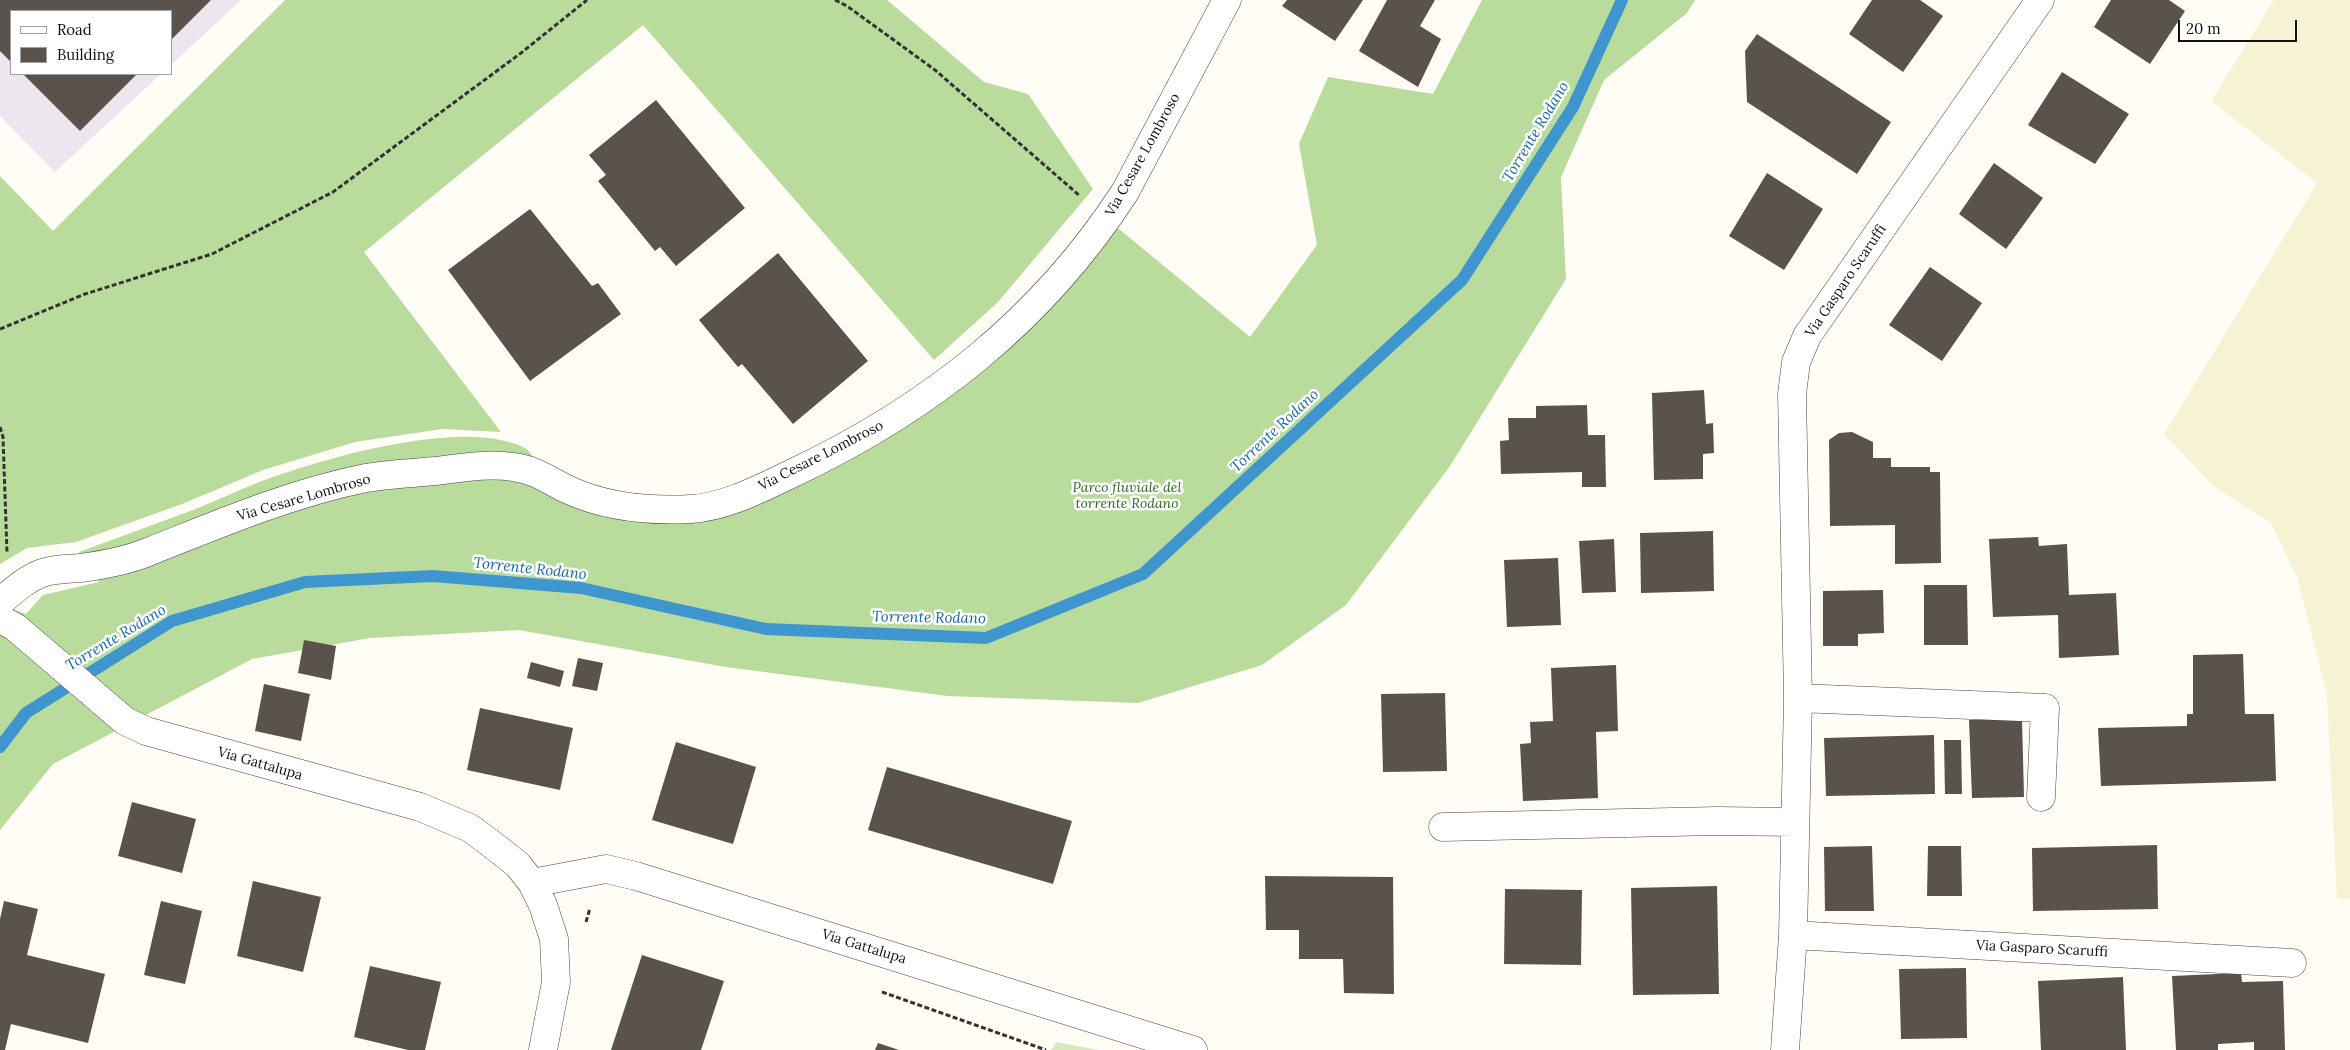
<!DOCTYPE html>
<html>
<head>
<meta charset="utf-8">
<style>
	body { margin:0 }
	#map { position:relative; width:2350px; height:1050px; overflow:hidden; background:#fffdf5; font-family:Lora,serif }
	canvas { display:block }
	.legend { position:absolute; left:10px; top:10px; width:162px; height:65px; box-sizing:border-box; background:#fff; border:1px solid #a0a0a0; margin:0; padding:6px 9px; list-style:none; font-size:15px; color:#111 }
	.legend li { display:flex; align-items:center; gap:10px; height:25px }
	.legend b { width:25px; border:1px solid #a0a0a0 }
	.scale { position:absolute; left:2178px; top:20px; width:119px; height:22px; box-sizing:border-box; border:2px solid #111; border-top:0; padding-left:6px; font-size:15px; line-height:18px; white-space:nowrap; color:#111; -webkit-text-stroke:4px #fff; paint-order:stroke }
</style>
</head>
<body>
<div id="map">
<canvas width="2350" height="1050"></canvas>
<ul class="legend">
<li><b style="height:6px;background:#fff"></b>Road</li>
<li><b style="height:14px;background:#5a524d"></b>Building</li>
</ul>
<div class="scale">20 m</div>
</div>
<script>
const ctx = document.querySelector('canvas').getContext('2d');
ctx.lineJoin = 'round';
function fillPath(path, color) {
  ctx.fillStyle = color;
  ctx.fill(path, 'evenodd');
}
function trace(path, color, width, dash) {
  ctx.strokeStyle = color;
  ctx.lineWidth = width;
  ctx.lineCap = dash ? 'butt' : 'round';
  ctx.setLineDash(dash || []);
  ctx.stroke(path);
}
function label(font, color, halo, rows, align = 'center') {
  ctx.font = font + ' Lora,serif';
  ctx.lineWidth = 5;
  ctx.setLineDash([]);
  ctx.textBaseline = 'middle';
  ctx.strokeStyle = halo;
  ctx.fillStyle = color;
  for (const [text, x, y, turn = 0] of rows) {
    ctx.save();
    ctx.translate(x, y);
    ctx.rotate((+turn || 0) * Math.PI / 180);
    ctx.textAlign = isNaN(turn) ? turn : align;
    if (halo) ctx.strokeText(text, 0, 0);
    ctx.fillText(text, 0, 0);
    ctx.restore();
  }
}
fillPath(new Path2D(`
	M0 0H241L171 65V11H11V74H161L55 172 0 116Z`), '#eee6ef');
fillPath(new Path2D(`
	M2274 0H2350V899H2337L2327 695 2297 577 2271 523 2214 487 2164 434 2317 183 2211 101Z`), '#f6f3d4');
fillPath(new Path2D(`
	M1056 1042 1098 1050H1051Z`), '#d5ebbd');
fillPath(new Path2D(`
	M285 0H887L984 82 1028 94 1093 189 998 302 934 360 643 25 364 252 501 432 442 429 355 442 263 470 182 504 76 542 27 548 0 564V176L53 231Z
	M1482 0H1695L1687 13 1604 80 1561 177 1566 279 1450 466 1346 605 1262 665 1138 703 948 696 726 667 519 630 370 638 252 659 53 764 0 830V605L26 614 43 595 99 582 79 552C117 538 155 524 193 510 219 500 244 487 270 478 329 457 467 417 525 448 532 452 539 467 544 475L693 509 908 410 1107 219 1250 337 1317 245 1299 144 1328 77 1433 94Z`), '#b9dc9c');
trace(new Path2D(`
	M0 747 26 713 172 621 305 582 433 576 581 588 766 629 986 638 1143 574 1462 280 1573 107 1622 0`), '#3f96cf', 12);
fillPath(new Path2D(`
	M0 0H211L171 40V11H11V62L0 51Z
	M1287 0H1363L1335 41 1282 6Z
	M1387 0H1435L1420 26 1441 39 1418 87 1359 51Z
	M1872 0H1920L1943 16 1903 72 1849 34Z
	M2111 0H2169L2185 11 2150 64 2094 27Z
	M1757 34 1891 122 1857 174 1747 102 1745 51Z
	M2062 72 2129 114 2095 164 2028 125Z
	M23 74H137L80 131Z
	M656 100 745 208 676 266 660 247 655 251 598 181 606 175 589 155Z
	M1994 163 2043 198 2006 249 1959 214Z
	M1767 173 1823 209 1784 270 1729 236Z
	M530 209 592 286 598 283 621 314 530 381 448 270Z
	M778 253 868 361 793 424 742 364 738 367 699 320Z
	M1930 267 1982 303 1942 361 1889 325Z
	M1704 390 1706 424 1713 423 1714 453 1703 454V479L1654 480 1652 393Z
	M1587 405 1588 435H1605L1606 487H1582V472L1501 474 1500 441 1509 440 1508 418H1536V406Z
	M1852 432 1873 442V458H1891V467H1930V472H1940L1941 563 1895 564V525L1830 526 1829 440 1839 433Z
	M1713 531 1714 591 1641 593 1640 533Z
	M2038 537 2039 546 2067 544 2069 595 2116 593 2119 655 2059 658 2058 615 1993 617 1989 539Z
	M1614 539 1616 592 1582 593 1579 541Z
	M1558 558 1561 625 1507 627 1504 560Z
	M1924 585H1967L1968 645H1924Z
	M1883 590 1884 633 1858 634V646H1823V591Z
	M304 640 336 646 331 680 298 673Z
	M2243 654 2245 714H2274L2276 781 2101 786 2098 728 2187 726V714H2193V655Z
	M578 658 603 663 597 691 572 686Z
	M531 662 564 671 560 687 527 678Z
	M1616 665 1618 731 1596 732 1598 798 1523 801 1520 744 1531 743 1530 722 1553 721 1551 668Z
	M264 684 310 694 301 741 255 731Z
	M1445 693 1447 771 1383 772 1381 694Z
	M480 708 573 728 560 790 467 770Z
	M2022 719 2024 797 1972 798 1969 720Z
	M1934 735 1935 794 1826 796 1824 738Z
	M1944 740H1961L1962 794H1945Z
	M676 742 756 767 733 844 652 820Z
	M887 767 1072 821 1053 884 868 830Z
	M132 802 196 819 182 873 118 856Z
	M2157 845 2158 909 2033 911 2032 848Z
	M1872 846 1874 911H1825L1824 847Z
	M1928 846H1961L1962 896H1927Z
	M1265 876 1393 877 1394 994 1344 993 1343 959H1299V930H1266Z
	M253 881 321 897 303 972 237 956Z
	M1717 886 1719 994 1633 995 1631 888Z
	M1505 889 1582 890 1581 965 1504 964Z
	M4 901 38 909 27 955 105 974 88 1043 11 1024 5 1050H0V919Z
	M161 901 202 911 185 984 144 975Z
	M642 955 724 981 701 1050H611Z
	M370 966 441 982 425 1050H408L354 1037Z
	M1966 968 1967 1038 1901 1039 1899 969Z
	M2241 973 2242 982 2283 981 2285 1050H2254V1042L2218 1044V1050H2176L2172 976Z
	M2123 977 2126 1050H2041L2038 981Z
	M878 1043 899 1050H875Z`), '#5a524d');
const minor = new Path2D(`
	M0 602C13 591 26 579 42 573 54 569 67 569 80 568 103 565 126 561 148 552 219 524 291 493 366 478 389 474 413 473 436 471 461 468 488 463 513 467 538 470 550 482 571 491 607 507 652 511 691 509 726 507 761 488 793 473 930 408 1042 320 1125 192L1227 0
	M0 619 15 627 125 721 146 731 420 807 470 828 498 849 518 865 532 883 543 905 554 939 556 982 543 1050
	M1798 698 2045 708 2041 797
	M1443 827 1718 821 1795 822
	M532 883 606 869 636 876 1193 1050
	M1793 935 2292 963
	M1785 1050 1793 935 1798 698 1792 394 1796 362 1807 336 2040 0`);
trace(minor, '#444', 29);
trace(new Path2D(`
	M835 0 847 6 935 70 1080 196
	M0 329 85 294 212 254 333 192 521 53 587 0
	M0 427 3 437 7 553
	M586 922 590 908
	M882 992 1046 1050`), '#333', 3, [5, 2.5]);
trace(minor, '#fff', 28);
label('14px', '#111', '#fff', [
	["Via Cesare Lombroso",1143,155,-61],
	["Via Gasparo Scaruffi",1846,281,-56],
	["Via Cesare Lombroso",821,456,-27],
	["Via Cesare Lombroso",304,498,-16],
	["Via Gattalupa",260,764,16],
	["Via Gattalupa",864,947,17],
	["Via Gasparo Scaruffi",2042,949,3]
]);
label('italic 14px', '#2f6b1f', '#fff', [
	["Parco fluviale del",1127,488],
	["torrente Rodano",1127,504]
]);
label('italic 15px', '#1768a6', '#fff', [
	["Torrente Rodano",1536,132,-59],
	["Torrente Rodano",1275,431,-43],
	["Torrente Rodano",530,569,6],
	["Torrente Rodano",929,618,1],
	["Torrente Rodano",116,638,-31]
]);
</script>
</body>
</html>
